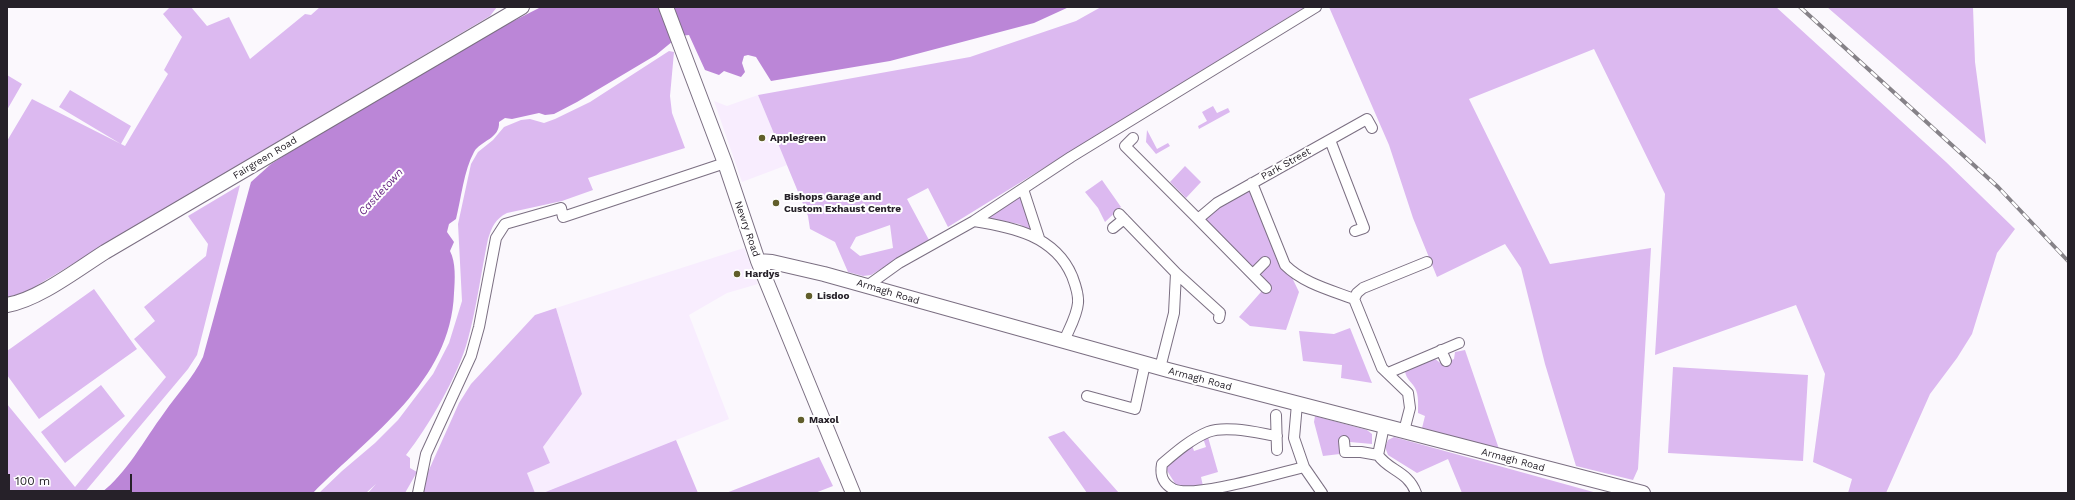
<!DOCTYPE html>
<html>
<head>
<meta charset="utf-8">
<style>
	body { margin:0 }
	#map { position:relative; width:2075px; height:500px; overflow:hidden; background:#fbf8fd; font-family:"Work Sans",sans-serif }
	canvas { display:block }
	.frame { position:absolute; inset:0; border:8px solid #262129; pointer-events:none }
	.scale { position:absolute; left:8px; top:474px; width:124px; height:18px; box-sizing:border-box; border:2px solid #262129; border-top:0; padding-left:5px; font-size:12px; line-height:14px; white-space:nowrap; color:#262129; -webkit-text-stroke:3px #fff; paint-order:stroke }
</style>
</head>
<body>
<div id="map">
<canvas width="2075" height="500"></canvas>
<div class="frame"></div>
<div class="scale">100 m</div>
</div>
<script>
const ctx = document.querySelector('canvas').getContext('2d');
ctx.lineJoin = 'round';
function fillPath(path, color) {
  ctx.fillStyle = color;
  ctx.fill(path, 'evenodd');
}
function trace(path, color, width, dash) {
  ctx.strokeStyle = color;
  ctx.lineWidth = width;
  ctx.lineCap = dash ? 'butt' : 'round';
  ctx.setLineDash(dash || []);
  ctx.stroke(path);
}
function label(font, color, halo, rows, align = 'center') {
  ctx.font = font + ' "Work Sans",sans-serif';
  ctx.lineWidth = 4;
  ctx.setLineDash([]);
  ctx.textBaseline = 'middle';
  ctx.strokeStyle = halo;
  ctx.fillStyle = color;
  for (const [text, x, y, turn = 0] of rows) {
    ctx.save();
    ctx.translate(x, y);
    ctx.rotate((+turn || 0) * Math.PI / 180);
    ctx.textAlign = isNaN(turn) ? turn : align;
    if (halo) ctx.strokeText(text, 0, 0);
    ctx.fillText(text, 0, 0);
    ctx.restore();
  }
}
fillPath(new Path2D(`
	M758 95 787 165 742 182 714 101 727 106Z
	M744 248 758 284 727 293 689 315 729 419 543 493H535L526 473 550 463 543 447 582 394 556 308Z`), '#f8edfe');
fillPath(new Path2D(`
	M170 7H191L207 26 229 17 250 59 305 14 311 15 320 7H497L490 16 24 293 7 297V141L32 99 125 146 168 74 164 70 182 37 163 14Z
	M1101 7H1305L948 227 928 188 907 199 929 240 871 275 863 276 848 272 835 242 810 229 808 216 758 95 970 57 1076 21ZM890 225 893 248 860 256 850 248 856 237Z
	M1329 7H1776L1946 162 2015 229 1997 253 1972 334 1957 358 1930 394 1886 493H1848L1852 479 1813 462 1825 374 1796 305 1655 355 1665 194 1594 49 1469 99 1550 264 1651 248 1638 469 1633 480 1576 466 1545 364 1521 268 1505 244 1437 277 1413 218 1389 145Z
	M1827 7H1973L1975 62 1986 144Z
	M669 51 674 52 670 96 672 113 685 148 588 178 593 190 562 201 507 213C495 219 492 227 488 239 481 272 477 306 468 339 459 374 429 426 406 455L410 458V468L417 472 405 493H368L376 484 366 493H319L342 471 375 443 398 420 433 374 449 343 462 301 458 224 471 164 478 152 493 140 504 127 521 120 530 119 544 123 555 119 590 102Z
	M7 75 22 84 7 110Z
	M70 90 131 126 121 144 59 107Z
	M1213 106 1217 113 1228 108 1230 112 1199 129 1198 126 1207 121 1202 112Z
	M1147 130 1157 149 1168 143 1170 146 1156 154 1146 142Z
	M1185 166 1201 182 1186 198 1170 182Z
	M1102 180 1121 207 1105 222 1098 208 1085 192Z
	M240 185 197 355 188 369 84 493H7V404L75 487 166 377 134 339 155 321 144 307 206 256 208 244 188 216Z
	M1250 191 1299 292 1286 330 1250 326 1239 317 1268 284 1261 274V271L1252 266 1207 222 1206 217 1208 213Z
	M1018 197 1022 199 1032 228 1030 230 1019 224 987 218Z
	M94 289 137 349 39 419 7 375V351Z
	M556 308 582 394 543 447 550 463 527 473 535 493H423L428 472 459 403 471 384 535 315Z
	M1350 328 1372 383 1341 378 1342 365 1303 361 1299 331 1334 334Z
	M1465 350 1499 449 1422 428 1425 416 1418 413C1418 405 1419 395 1415 388 1411 381 1406 379 1405 371L1435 359 1442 364 1454 359 1455 352Z
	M1673 367 1808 375 1803 461 1668 453Z
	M101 385 125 416 65 463 41 432Z
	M1315 416 1367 430 1372 434V444L1339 441 1340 454 1323 456 1314 422Z
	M1064 431 1119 493H1087L1048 437Z
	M1208 437 1218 472 1201 477 1203 486 1193 489 1176 485 1166 469 1169 462 1192 445 1194 451 1206 447 1203 438Z
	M1394 437 1597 493H1462L1448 459 1417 473 1388 455 1385 447 1388 440Z
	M676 440 698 493H543Z
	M819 457 833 486 815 493H726Z`), '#dcb9f0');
fillPath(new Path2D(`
	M541 7H1069L1034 23 890 61 771 81 756 57 748 55 744 56 742 63 745 72 741 77 724 71 719 75 705 70 689 35 679 36 656 55 577 102 554 114 545 115 539 113 512 119 505 118 499 122C500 139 481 140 474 152 464 170 461 199 456 219L449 224 447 232 454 242 450 251C456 262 455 280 454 293 451 382 370 435 313 493H101C127 473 144 440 164 413 177 394 193 378 203 357L251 182 271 164 290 152 486 35Z`), '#bb86d7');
const street = new Path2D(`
	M1133 138 1125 146 1198 219 1217 203 1367 119 1372 128
	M1330 140 1364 228 1355 231
	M1252 183 1285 265C1303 283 1330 290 1354 299
	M1023 189 1039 238
	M1119 214 1176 273 1174 313 1160 368
	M1198 219 1266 288
	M974 221C1013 227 1055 236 1072 276 1075 284 1079 294 1078 303 1077 316 1069 329 1064 341
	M1113 228 1124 219
	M1176 273 1220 313 1219 318
	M1253 274 1265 262
	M867 286 899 263 974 221 1071 157 1316 7
	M1441 350 1446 361
	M1388 373 1459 343
	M1087 396 1135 409 1145 364
	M1297 404 1294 438 1304 467 1322 493
	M1276 415 1277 450
	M1384 426 1378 455C1389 471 1408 471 1416 493
	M1404 431 1410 408 1408 393 1382 368 1354 299 1357 293 1363 288 1427 262
	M1277 436C1258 433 1226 425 1208 432 1191 439 1176 452 1162 464 1160 475 1162 483 1173 489 1193 499 1279 473 1304 467
	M1344 441 1345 452H1361L1378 455
	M418 493 426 454 471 356 479 327 496 238 505 224 561 208 563 217 725 163`);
const secondary = new Path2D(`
	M666 7 725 163 758 261 853 493
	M758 261 772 262 824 274 1168 370 1643 493
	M7 305C38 300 78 269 105 252L522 7`);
trace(street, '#7b6f82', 12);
trace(secondary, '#7b6f82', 16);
trace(street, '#fff', 10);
trace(secondary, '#fff', 14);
const rail = new Path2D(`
	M1800 7 1998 187 2068 261`);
trace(rail, '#868288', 4);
trace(rail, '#fff', 2.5, [8]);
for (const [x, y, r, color] of [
	[762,138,4,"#615e2b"],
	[776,203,4,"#615e2b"],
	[737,274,4,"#615e2b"],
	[809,296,4,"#615e2b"],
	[801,420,4,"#615e2b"]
]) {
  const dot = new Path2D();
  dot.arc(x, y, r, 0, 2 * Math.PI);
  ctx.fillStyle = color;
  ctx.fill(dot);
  trace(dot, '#fff', 1.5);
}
label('bold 10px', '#262129', '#fff', [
	["Applegreen",770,138],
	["Bishops Garage and",784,197],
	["Custom Exhaust Centre",784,209],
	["Hardys",745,274],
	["Lisdoo",817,296],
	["Maxol",809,420]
], 'left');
label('10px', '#262129', '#fff', [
	["Fairgreen Road",265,158,-31],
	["Park Street",1286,164,-29],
	["Newry Road",747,229,71],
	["Armagh Road",888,292,17],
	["Armagh Road",1200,379,15],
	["Armagh Road",1513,460,15]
]);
label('italic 11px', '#5f1c7c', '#fff', [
	["Castletown",381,192,-47]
]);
</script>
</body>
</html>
